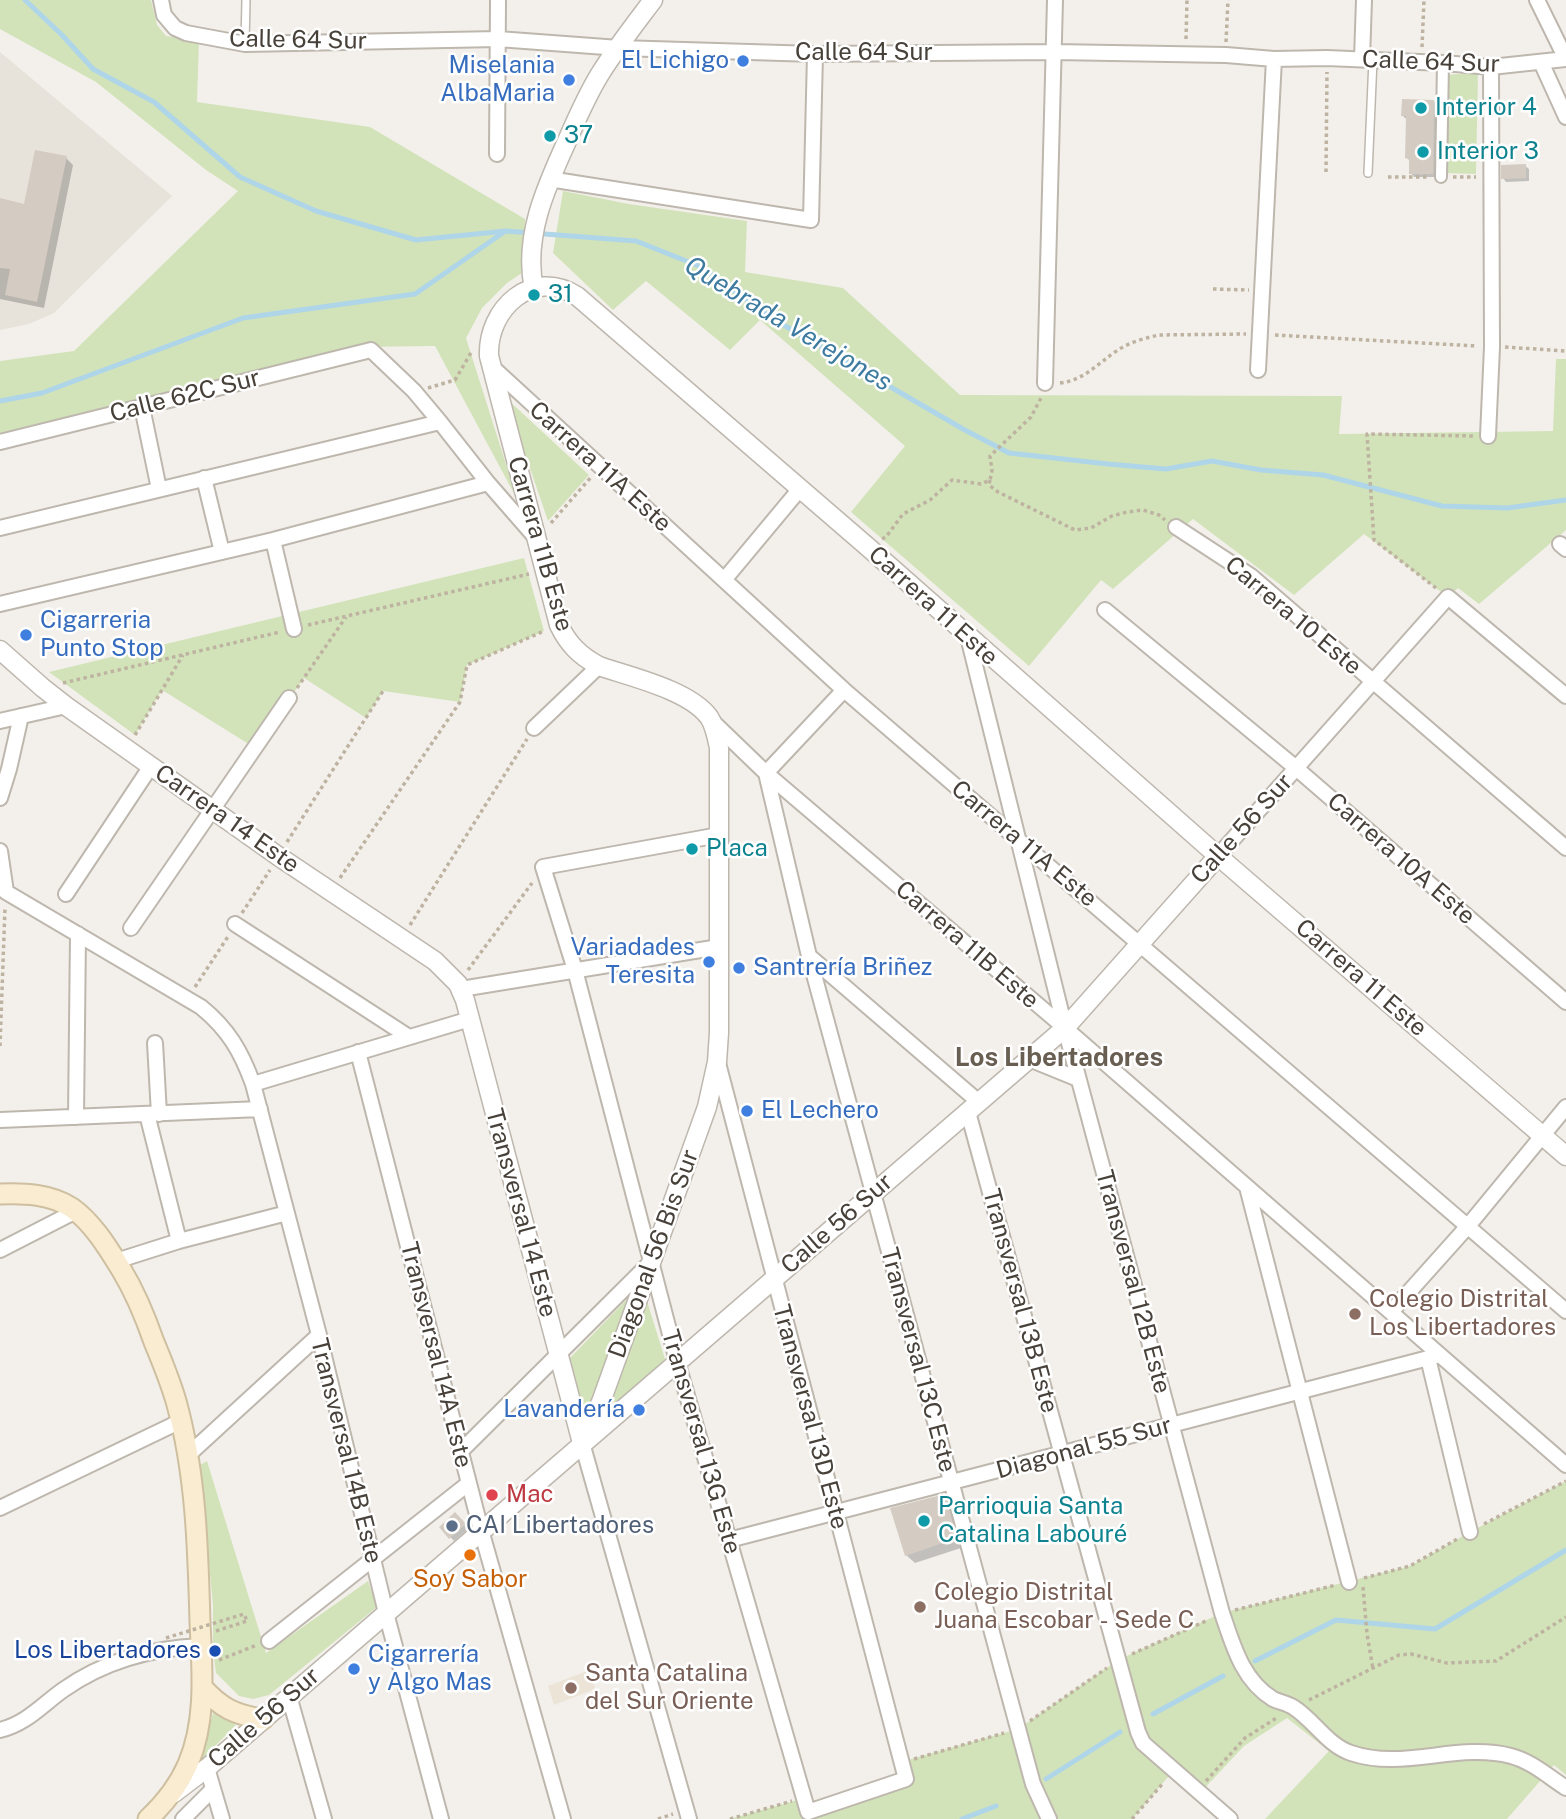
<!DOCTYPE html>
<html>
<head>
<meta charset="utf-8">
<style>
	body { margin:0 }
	canvas { display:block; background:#f3f0eb }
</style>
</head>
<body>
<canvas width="1566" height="1819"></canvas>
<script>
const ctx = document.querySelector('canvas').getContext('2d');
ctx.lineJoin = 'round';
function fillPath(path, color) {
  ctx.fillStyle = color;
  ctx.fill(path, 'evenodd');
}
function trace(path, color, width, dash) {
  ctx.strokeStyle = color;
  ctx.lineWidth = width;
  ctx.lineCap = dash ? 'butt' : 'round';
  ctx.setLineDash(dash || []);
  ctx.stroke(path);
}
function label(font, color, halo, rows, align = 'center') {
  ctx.font = font + ' "Public Sans",sans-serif';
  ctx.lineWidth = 5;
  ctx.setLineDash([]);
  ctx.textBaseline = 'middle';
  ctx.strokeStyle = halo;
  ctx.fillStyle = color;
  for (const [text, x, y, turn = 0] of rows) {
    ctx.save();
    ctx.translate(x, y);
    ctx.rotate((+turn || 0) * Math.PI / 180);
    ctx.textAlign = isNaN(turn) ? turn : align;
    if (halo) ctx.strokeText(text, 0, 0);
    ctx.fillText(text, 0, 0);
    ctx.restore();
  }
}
fillPath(new Path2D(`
	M0 52 172 196 54 313 29 324 0 330Z`), '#e7e2da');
fillPath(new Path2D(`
	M592 1669 595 1689 554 1705 548 1686Z`), '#ebe4d7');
fillPath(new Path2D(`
	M0 0H151L157 25 166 36 199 41 197 102 370 127 525 219 522 273 507 283 482 308 466 338 517 499 435 346 360 347 0 438V361L74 351 238 191 206 170 96 82 0 29Z
	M1478 73 1476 174 1443 173 1444 75Z
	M563 191 629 204 747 221 745 272 843 288 960 395 1342 396 1339 434 1553 431 1556 359H1566V530L1479 604 1458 588 1448 597 1364 534 1294 595 1193 519 1113 589 1101 580 1029 666 851 512 905 446 760 320 730 350 646 281 613 310 553 253Z
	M506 398 589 475 548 521Z
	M524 558 544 631 467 665 460 702 383 691 366 718 304 678 255 748 162 690 135 735 49 672Z
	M628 1298 586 1422 570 1358Z
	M647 1301 665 1359 607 1413Z
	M207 1461 266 1653 368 1581 377 1607 269 1695 253 1699 239 1696 216 1673 213 1649V1606L200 1465Z
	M1566 1481V1775L1554 1765 1507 1819H1265L1329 1751 1287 1718 1244 1746 1200 1793 1174 1770 1132 1819H730L804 1798 808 1811 906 1780 901 1762 1018 1729 1118 1660 1222 1613 1410 1566 1470 1532Z
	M213 1713 236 1725 194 1767 205 1742Z`), '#d2e3b9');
fillPath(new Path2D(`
	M1434 101 1437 105 1436 177H1414L1411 173V162L1407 158V120L1403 116Z
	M66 158 73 165 44 308 0 299V199L25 206Z
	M1525 166 1529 169V181L1506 182 1503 178Z
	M944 1496 952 1504 964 1547 915 1563 906 1555Z
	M455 1515 468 1529 454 1541 441 1527Z`), '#0003');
trace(new Path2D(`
	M25 0 62 35 93 69 154 102 240 177 316 211 416 240 506 231 636 241 699 266 775 320 963 429 1009 453 1108 464 1166 469 1212 461 1261 470 1323 475 1442 506 1507 508 1566 500
	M0 401 42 393 243 318 415 294 504 232
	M1255 1661 1336 1620 1435 1629 1566 1550
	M1153 1714 1223 1676
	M1046 1779 1120 1732
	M962 1819 996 1806`), '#afd5e9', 5);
fillPath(new Path2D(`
	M1402 99 1434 100 1433 174H1409V159L1405 158 1406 116H1401Z
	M35 150 67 156 37 302 5 295 10 269 0 268V198L24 204Z
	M1526 164V178L1501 179V165Z
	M945 1494 957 1538 905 1556 890 1508Z
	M455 1512 466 1524 449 1539 439 1527Z`), '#d4cbc2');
const service = new Path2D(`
	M245 44 246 0
	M1368 173 1373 60`);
const pedestrian = new Path2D(`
	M1441 177 1443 63`);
const minor = new Path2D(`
	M161 0 164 15 175 28 186 33 245 44 498 39 619 48 815 54 1055 52 1226 55 1274 59 1327 58 1443 63 1491 67 1566 59
	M1537 0 1566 59
	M1362 59 1364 0
	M1541 62 1566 117
	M497 154 498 0
	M549 179 811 220 815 54
	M492 367 844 690 1566 1311
	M1258 370 1274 59
	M1045 383 1055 0
	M142 407 159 489
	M1488 436 1492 347 1491 67
	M0 442 371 350 414 391 440 422 488 483 536 538
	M204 478 222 552
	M1176 527 1251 576 1566 848
	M0 528 440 422
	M273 540 294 629
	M1560 544 1566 549
	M724 580 799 490
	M0 604 273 540 488 483
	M1105 610 1296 768 1566 1002
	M968 637 1065 1028 1222 1613C1233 1645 1242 1680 1273 1699 1279 1702 1287 1703 1293 1707 1314 1720 1327 1745 1351 1753 1404 1771 1457 1742 1511 1756 1531 1761 1549 1777 1566 1788
	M844 690 766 773 809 956 1033 1784 1049 1819
	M0 721 66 706
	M712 721 766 773 1065 1028 1566 1465
	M534 728 599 666
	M0 798 9 769 21 716
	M0 851 6 892 201 1007C228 1029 241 1051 253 1084L319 1335 386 1613 441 1819
	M1218 856 1448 597 1566 696
	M66 894 151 766
	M235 924 409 1037
	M131 928 289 698
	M809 956 980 1103
	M461 989 719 947
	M155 1043 159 1114
	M358 1052 481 1530 563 1819
	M1029 1059 1078 1079
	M718 1063 906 1779 808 1812 677 1361 575 970 543 867 719 835
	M253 1084 470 1019
	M968 1112 1138 1732 1143 1743 1230 1819
	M147 1114 179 1241
	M76 1117 78 934
	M0 1120 260 1109
	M1247 1187 1349 1582
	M0 1250 76 1211
	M116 1261 179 1241 287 1213
	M1391 1312 1468 1226 1566 1107
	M1428 1358 1470 1532
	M582 1443 689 1819
	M461 1451 649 1264
	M187 1456 319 1335
	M0 1508 181 1421
	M729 1540 1440 1355
	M269 1641 469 1483
	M289 1696 324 1819
	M0 1730C26 1724 42 1705 63 1690 104 1661 153 1648 201 1646
	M207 1768 222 1819
	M183 1819 213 1789`);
const tertiary = new Path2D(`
	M534 289C523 237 546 187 567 141 577 118 587 95 600 74 616 48 635 24 653 0
	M0 650 43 688 66 706 278 856 435 961 458 984 465 1000 582 1443
	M582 1443 601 1402 707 1107 717 1062 719 1033V748C717 738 715 726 709 717 689 690 631 677 599 666 580 656 568 644 559 625L489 356C487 309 532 267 577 296L869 548 1218 856 1566 1156
	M174 1793 207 1768 1065 1028 1218 856`);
const secondary = new Path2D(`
	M0 1194C24 1193 51 1194 72 1208 93 1223 108 1248 121 1269 135 1292 145 1316 154 1342 162 1361 170 1381 176 1401 196 1473 198 1548 200 1622 202 1669 207 1720 188 1764 179 1785 165 1803 148 1819
	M202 1687C221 1708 235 1715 263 1719`);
trace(service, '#beb7ae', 10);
trace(pedestrian, '#beb7ae', 14);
trace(minor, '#beb7ae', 18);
trace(tertiary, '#beb7ae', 21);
trace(secondary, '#cebfa0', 23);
trace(new Path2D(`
	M1186 39 1187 0
	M1226 42 1228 0
	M1422 47 1424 0
	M1326 172 1327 72
	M1388 177H1427
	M1453 177H1476
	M1213 289 1249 290
	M1275 335 1477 346
	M1505 347 1566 351
	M1060 383C1085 380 1098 363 1118 350 1130 342 1145 338 1159 335L1246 334
	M428 388 455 380 472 351
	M990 480 989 485 998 492 1075 530 1091 528 1112 516 1127 512 1143 510 1159 515 1165 520
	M551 523 592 476
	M882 539 886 537 903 514 930 500 952 480 981 484 990 480 992 471 990 456 1031 417 1042 396
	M1436 588 1374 540 1367 434 1475 436
	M308 625 529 574
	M63 683 280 632
	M297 688 346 617
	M135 735 183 655
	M287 842 383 691
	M340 878 460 702 467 665 544 631
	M242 913 270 870
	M410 925 527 739
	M468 970 532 883
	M195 987 229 935
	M0 1046 5 908
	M1484 1524 1566 1481
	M1364 1578 1410 1566 1459 1538
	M1363 1587 1367 1634 1373 1669
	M1235 1610 1336 1585
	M216 1631 247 1621
	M1132 1654 1208 1620
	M219 1660 257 1645
	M1309 1700 1399 1655 1411 1654 1447 1663 1496 1661 1566 1617
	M1030 1721 1107 1668
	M914 1759 1004 1733
	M1206 1781 1245 1738 1278 1717
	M658 1819 673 1814
	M730 1819 792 1801
	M1132 1819 1164 1782`), '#beb2a1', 3.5, [3.5, 3.5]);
trace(service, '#fff', 7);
trace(pedestrian, '#fff', 10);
trace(minor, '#fff', 14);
trace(tertiary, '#fff', 18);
trace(secondary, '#f9ecd0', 19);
trace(new Path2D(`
	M166 1638 244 1614 247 1621`), '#beb2a1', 3.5, [3.5, 3.5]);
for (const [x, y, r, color] of [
	[743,61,7,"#3f7fe0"],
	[569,80,7,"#3f7fe0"],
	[1421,108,7,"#0f9aa8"],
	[550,136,7,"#0f9aa8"],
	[1423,152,7,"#0f9aa8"],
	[534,295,7,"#0f9aa8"],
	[26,635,7,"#3f7fe0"],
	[692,849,7,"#0f9aa8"],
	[709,962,7,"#3f7fe0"],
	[739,968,7,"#3f7fe0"],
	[747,1111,7,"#3f7fe0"],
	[1355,1314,7,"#8d6e63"],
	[639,1410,7,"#3f7fe0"],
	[492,1495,7,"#e0444e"],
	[924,1521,7,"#0f9aa8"],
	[452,1526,7,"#5c6f8a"],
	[470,1555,7,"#e8710a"],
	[920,1607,7,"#8d6e63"],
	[215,1651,7,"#1a4fb4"],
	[354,1669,7,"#3f7fe0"],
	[571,1688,7,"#8d6e63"]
]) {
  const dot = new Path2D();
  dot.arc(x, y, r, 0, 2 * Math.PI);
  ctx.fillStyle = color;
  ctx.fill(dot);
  trace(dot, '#fff', 2.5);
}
label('24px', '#47413a', '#fff', [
	["Calle 64 Sur",298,40,1],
	["Calle 64 Sur",864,53],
	["Calle 64 Sur",1431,62,2],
	["Calle 62C Sur",185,396,-14],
	["Carrera 11A Este",600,467,42],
	["Carrera 11B Este",540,544,74],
	["Carrera 11 Este",933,606,42],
	["Carrera 10 Este",1293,616,40],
	["Carrera 14 Este",227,819,35],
	["Calle 56 Sur",1242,829,-48],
	["Carrera 11A Este",1024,844,40],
	["Carrera 10A Este",1401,859,41],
	["Carrera 11B Este",967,945,41],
	["Carrera 11 Este",1361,978,41],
	["Transversal 14 Este",521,1213,75],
	["Calle 56 Sur",837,1224,-41],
	["Diagonal 56 Bis Sur",654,1254,-70],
	["Transversal 12B Este",1133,1282,75],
	["Transversal 13B Este",1020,1301,75],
	["Transversal 14A Este",436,1355,76],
	["Transversal 13C Este",918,1360,75],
	["Transversal 13D Este",810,1417,75],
	["Transversal 13G Este",701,1442,74],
	["Diagonal 55 Sur",1084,1448,-15],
	["Transversal 14B Este",346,1451,76],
	["Calle 56 Sur",264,1718,-41]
]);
label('24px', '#366cbe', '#fff', [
	["El Lichigo",729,61],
	["Miselania",555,66],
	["AlbaMaria",555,94],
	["Cigarreria",40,621,"left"],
	["Punto Stop",40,649,"left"],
	["Variadades",695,948],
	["Teresita",695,976],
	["Santrería Briñez",753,968,"left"],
	["El Lechero",761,1111,"left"],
	["Lavandería",625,1410],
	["Cigarrería",368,1655,"left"],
	["y Algo Mas",368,1683,"left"]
], 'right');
label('24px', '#0d838f', '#fff', [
	["Interior 4",1435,108],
	["37",564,136],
	["Interior 3",1437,152],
	["31",548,295],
	["Placa",706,849],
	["Parrioquia Santa",938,1507],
	["Catalina Labouré",938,1535]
], 'left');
label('24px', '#785e54', '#fff', [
	["Colegio Distrital",1369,1300],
	["Los Libertadores",1369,1328],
	["Colegio Distrital",934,1593],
	["Juana Escobar - Sede C",934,1621],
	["Santa Catalina",585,1674],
	["del Sur Oriente",585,1702]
], 'left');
label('24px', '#be3a42', '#fff', [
	["Mac",506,1495]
], 'left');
label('24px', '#4e5e75', '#fff', [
	["CAI Libertadores",466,1526]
], 'left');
label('24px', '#c56008', '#fff', [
	["Soy Sabor",470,1580]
]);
label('24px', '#164399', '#fff', [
	["Los Libertadores",201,1651]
], 'right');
label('italic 26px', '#3d7ba0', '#fff', [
	["Quebrada Verejones",788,324,31]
]);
label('bold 26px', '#685e52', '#fff', [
	["Los Libertadores",1059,1058]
]);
</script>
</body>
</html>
